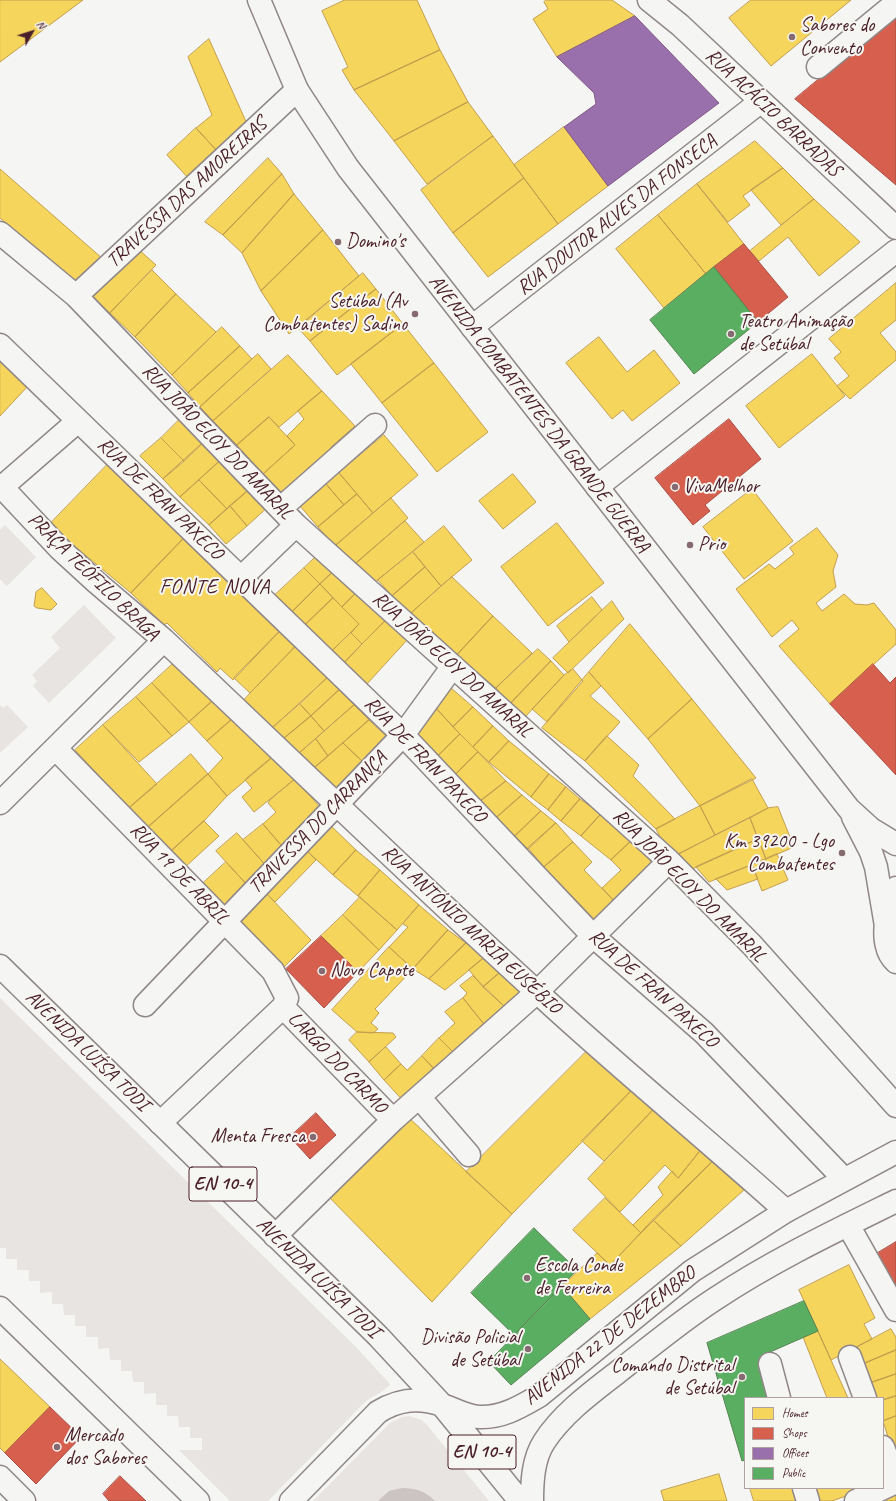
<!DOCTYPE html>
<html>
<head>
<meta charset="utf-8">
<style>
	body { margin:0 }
	#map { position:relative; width:896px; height:1501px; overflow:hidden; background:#f5f5f3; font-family:Caveat,sans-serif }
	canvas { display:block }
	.legend { position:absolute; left:744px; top:1397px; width:140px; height:92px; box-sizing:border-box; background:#f6f6f2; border:1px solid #b1a0a2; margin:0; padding:5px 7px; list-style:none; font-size:12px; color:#4a1f2b }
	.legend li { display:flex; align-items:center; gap:8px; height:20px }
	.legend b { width:20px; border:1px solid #b1a0a2 }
	.north { position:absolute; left:12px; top:12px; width:40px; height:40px; -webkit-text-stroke:3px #f6f6f2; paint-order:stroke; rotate:51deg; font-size:11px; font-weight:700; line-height:16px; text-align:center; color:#4a1f2b }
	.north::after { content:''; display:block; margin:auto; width:14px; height:18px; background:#4a1f2b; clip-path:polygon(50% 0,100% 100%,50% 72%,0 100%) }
</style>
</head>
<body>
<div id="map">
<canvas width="896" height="1501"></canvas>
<ul class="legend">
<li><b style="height:11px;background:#f6d55c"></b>Homes</li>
<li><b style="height:11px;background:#d6604d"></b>Shops</li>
<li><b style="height:11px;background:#9970ab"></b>Offices</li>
<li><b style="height:11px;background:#5aae61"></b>Public</li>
</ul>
<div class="north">N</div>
</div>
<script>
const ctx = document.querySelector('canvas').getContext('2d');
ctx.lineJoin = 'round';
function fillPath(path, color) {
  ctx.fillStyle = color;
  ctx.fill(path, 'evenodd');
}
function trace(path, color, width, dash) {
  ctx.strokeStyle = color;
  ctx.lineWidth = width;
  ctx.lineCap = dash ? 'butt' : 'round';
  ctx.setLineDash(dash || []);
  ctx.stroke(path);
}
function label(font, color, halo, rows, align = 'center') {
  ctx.font = font + ' Caveat,sans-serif';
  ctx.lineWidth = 4;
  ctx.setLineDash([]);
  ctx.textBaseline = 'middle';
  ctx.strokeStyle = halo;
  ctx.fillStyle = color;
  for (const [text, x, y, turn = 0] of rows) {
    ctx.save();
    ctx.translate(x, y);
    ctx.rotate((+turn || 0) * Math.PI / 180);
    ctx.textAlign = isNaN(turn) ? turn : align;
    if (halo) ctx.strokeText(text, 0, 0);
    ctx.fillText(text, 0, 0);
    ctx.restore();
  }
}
fillPath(new Path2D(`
	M5 525 36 557 7 586 0 579V530Z
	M84 605 116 638 49 703 33 686 37 681 32 675 60 648 51 637Z
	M0 705 3 708 7 705 28 727 0 753Z
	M0 998 356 1347 390 1384C388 1389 372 1397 366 1401L268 1501H230L179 1450H202V1438H190V1427H179L178 1416H167V1405H156V1393L144 1394V1382H133L132 1371H121V1360H110L109 1348 98 1349V1337H86V1326H75V1315H64L63 1304H52V1292L40 1293V1281H29V1270H17V1259H6V1248H0Z
	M409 1416 422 1420 427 1425 489 1501H313L390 1423 402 1417Z`), '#e8e4e2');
fillPath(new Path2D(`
	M402 1488C416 1488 425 1491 435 1501H378L389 1491Z`), '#ccc3c3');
const homes = new Path2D(`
	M0 0H83L0 62Z
	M345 0H417L440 50 354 90 342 70 348 67 322 11Z
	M546 0H612L635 16 557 57 533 19 548 9 544 2Z
	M751 0H851L771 66 729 18Z
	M209 39 248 126 219 153 196 128 212 115 188 57Z
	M440 50 468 102 394 141 354 90Z
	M468 102 493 136 427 184 394 141Z
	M564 127 608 186 558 224 514 165Z
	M196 128 219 153 190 180 167 155Z
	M493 136 524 178 453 233 421 190Z
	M755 141 783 168 743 196 750 205 728 222 697 184Z
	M268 158 282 174 223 235 205 222Z
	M783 168 814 199 781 225 751 190Z
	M0 169 103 259 75 285 0 218Z
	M282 174 294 194 242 253 223 235Z
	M524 178 558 224 488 277 453 233Z
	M697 184 744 244 706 274 658 215Z
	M294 194 323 230 261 291 242 253Z
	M814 199 860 242 819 276 788 237 759 261 750 251Z
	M658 215 706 274 664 308 616 249Z
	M323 230 359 276 289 334 261 291Z
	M137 248 156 265 110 313 92 296Z
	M152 270 176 294 135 337 110 313Z
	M363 273 376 289 310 341 298 328Z
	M896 283V320L880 333 896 352V360L850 399 837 386 849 376 834 358 841 352 829 339Z
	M376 289 403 324 337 375 310 341Z
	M176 294 216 332 172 375 135 337Z
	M403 324 434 363 382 403 351 364Z
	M222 327 240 346 188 393 172 375Z
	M599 337 627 372 654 350 680 383 632 421 623 410 612 419 566 363Z
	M240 346 252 359 200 407 188 393Z
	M258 354 271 369 213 421 200 407Z
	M812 354 845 396 779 448 746 406Z
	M288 355 322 391 279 427 269 417 237 445 213 421Z
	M0 360 28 386 0 416Z
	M434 363 488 432 437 472 382 403Z
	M322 391 355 426 331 447 334 452 283 496 263 474 295 445 287 436 304 419 298 411Z
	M183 416 206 440 184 461 161 438Z
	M269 417 295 445 263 474 237 445Z
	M384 435 418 475 373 513 339 473Z
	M161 438 184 461 163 479 140 456Z
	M206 440 223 458 180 497 163 479Z
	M223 458 252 487 227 509 199 480Z
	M107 465 183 539 131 593 49 525Z
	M339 473 357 494 344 505 326 484Z
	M513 474 536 502 503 529 479 501Z
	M199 480 227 509 209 525 180 497Z
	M326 484 344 505 318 527 300 506Z
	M252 487 270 505 247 526 230 506Z
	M752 489 793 541 744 579 703 527Z
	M357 494 373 513 335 546 318 527Z
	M391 498 408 518 354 565 335 546Z
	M230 506 247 526 226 544 209 525Z
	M405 521 424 542 373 584 354 565Z
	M557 523 604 583 548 626 501 567Z
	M444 526 472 560 441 586 413 552Z
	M817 528 838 555 833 571 836 587 816 603 822 611 844 594 855 604 867 605 874 603 896 630V644L830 704 779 646 799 629 792 620 772 637 736 589 769 564 775 569 794 554 790 548Z
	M183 539 279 632 233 680 220 668 217 672 167 623 164 625 131 593Z
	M413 552 425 567 392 596 378 580Z
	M320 553 336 569 320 584 304 568Z
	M425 567 441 586 409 615 392 596Z
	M304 568 320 584 292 612 275 595Z
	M336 569 358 591 342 607 320 584Z
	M452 577 493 616 456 656 409 615Z
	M320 584 333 598 305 625 292 612Z
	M42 588 57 604 51 610 37 608 34 606 36 592Z
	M358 591 387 619 362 644 351 633 359 624 342 607Z
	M592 597 602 610 569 642 557 626Z
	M333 598 359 624 332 651 305 625Z
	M612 601 624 619 568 673 553 658Z
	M493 616 532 653 496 688 456 656Z
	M387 619 408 639 366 685 344 663Z
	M630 624 692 699 648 739 589 672Z
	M279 632 295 647 250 693 234 678Z
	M351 633 362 644 344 663 332 651Z
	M295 647 327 678 271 729 243 701Z
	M538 649 551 661 510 704 496 688Z
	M176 661 218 696 189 722 152 683Z
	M551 661 564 675 526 716 510 704Z
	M573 669 583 681 547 722 532 709 564 675Z
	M589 672 601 686 590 696 620 722 585 761 542 728Z
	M327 678 339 690 311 716 300 704Z
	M152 683 189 722 172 736 136 697Z
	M451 688 473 707 453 727 435 707Z
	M339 690 354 705 324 731 311 716Z
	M218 696 238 714 207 741 189 722Z
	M136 697 172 736 139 762 103 725Z
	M692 699 756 778 700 806 648 739Z
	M300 704 311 716 282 740 271 729Z
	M354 705 369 720 328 756 316 739Z
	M435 707 460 734 436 758 410 733Z
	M473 707 493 726 473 747 453 727Z
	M238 714 275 755 227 796 208 774 223 758 207 741Z
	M311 716 324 731 297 755 282 740Z
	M369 720 387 737 363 762 343 743Z
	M103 725 157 784 129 808 75 750Z
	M493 726 509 741 489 762 473 747Z
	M460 734 478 752 454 776 436 758Z
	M607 736 639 765 633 776 675 819 656 829 585 761Z
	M316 739 328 756 313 769 297 755Z
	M509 741 549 774 531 797 489 762Z
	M343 743 363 762 335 792 313 769Z
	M478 752 506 781 478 803 454 776Z
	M191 754 208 774 147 828 129 808Z
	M275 755 295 779 254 812 242 797 252 788 245 780Z
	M208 774 227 796 204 821 169 853 147 828Z
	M549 774 566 787 548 810 531 797Z
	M295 779 327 815 286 851 263 824 276 812 268 803 270 800Z
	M752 779 768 808 715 835 700 806Z
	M506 781 522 795 496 818 478 803Z
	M566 787 580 799 561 821 548 810Z
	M522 795 541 811 515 836 496 818Z
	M580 799 601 814 581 836 561 821Z
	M700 806 715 835 671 858 656 829Z
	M778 807 794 847 766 859 750 818 768 808Z
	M541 811 556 823 528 849 515 836Z
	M601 814 631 841 611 860 581 836Z
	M750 818 758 839 688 871 671 858Z
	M204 821 219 836 184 868 169 853Z
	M556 823 573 842 544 867 528 848Z
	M263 824 286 851 269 869 243 840Z
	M329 824 356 850 333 875 305 849Z
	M237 833 269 869 250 888 216 851Z
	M758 839 766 859 709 882 696 867Z
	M631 841 657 868 618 905 602 888 621 870 611 860Z
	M573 842 592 862 584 870 618 905 599 924 544 867Z
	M305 849 316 860 275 902 264 891Z
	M356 850 380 870 358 896 333 875Z
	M777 854 788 880 762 891 752 865Z
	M226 862 250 888 224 912 200 886Z
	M752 865 758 879 727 890 716 879Z
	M380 870 419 905 397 930 358 896Z
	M264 891 311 940 281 970 233 921Z
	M360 897 397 930 379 950 343 915Z
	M419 905 448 930 413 969 389 947 408 927 403 924Z
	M343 915 379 950 358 972 321 936Z
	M448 930 466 943 429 979 413 969Z
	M466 943 486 956 445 990 429 979Z
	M389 947 413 969 375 1009 379 1013 371 1023 378 1029 373 1033 357 1032 332 1010Z
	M486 956 504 969 483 987 469 970Z
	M504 969 524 992 506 1008 483 987Z
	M473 976 506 1008 487 1028 463 998 467 993 460 986Z
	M463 998 487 1028 457 1056 439 1038 455 1023 445 1012Z
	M357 1032 393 1033 396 1037 369 1062 349 1040Z
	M439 1038 457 1056 440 1075 422 1056Z
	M386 1047 401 1064 384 1080 369 1062Z
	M591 1047 635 1087 512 1214 466 1172Z
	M422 1056 440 1075 407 1105 384 1080 401 1064 407 1070Z
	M635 1087 656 1107 604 1161 582 1141Z
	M653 1110 700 1151 678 1178 665 1165 620 1212 588 1179Z
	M408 1117 512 1214 432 1302 327 1195Z
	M700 1151 712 1162 641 1233 633 1225 663 1195 658 1187 672 1171 678 1178Z
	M712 1162 744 1190 681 1246 653 1220Z
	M605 1198 641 1233 610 1265 573 1230Z
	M653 1220 681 1246 590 1319 562 1286 597 1253 610 1265Z
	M849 1265 875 1318 864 1324 872 1339 831 1360 799 1290Z
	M891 1329 896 1337V1350L863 1364 857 1347Z
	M818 1331 848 1398H827L803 1337Z
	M896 1350V1374L870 1383 863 1364Z
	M0 1359 50 1407 5 1453 0 1448Z
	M896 1374V1396L883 1400V1398H875L870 1383Z
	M896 1396V1416L883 1421V1400Z
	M896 1416V1452L893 1453 883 1421Z
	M719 1474 727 1501H664L661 1491Z
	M750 1488H797L801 1501H754Z
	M814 1488H868L832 1501H818Z
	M896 1489V1501H869Z`);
fillPath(homes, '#f6d55c');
trace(homes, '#c29e4d', 1);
const shops = new Path2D(`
	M896 15V185L795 99Z
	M744 244 788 297 758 322 714 267Z
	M729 419 761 459 705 505 710 511 693 525 655 478Z
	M873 664 890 683 896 677V775L830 704Z
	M321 936 358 972 324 1008 286 969Z
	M316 1113 336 1135 310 1159 290 1137Z
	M896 1242V1295L876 1254Z
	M50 1407 81 1437 36 1484 5 1453Z
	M120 1476 146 1501H109L103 1494Z`);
fillPath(shops, '#d6604d');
trace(shops, '#ac4c43', 1);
const offices = new Path2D(`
	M635 16 719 103 608 186 564 127 596 104 594 93 557 57Z`);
fillPath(offices, '#9970ab');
trace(offices, '#815885', 1);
const public = new Path2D(`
	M714 267 758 322 694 374 650 320Z
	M534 1228 577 1270 514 1335 471 1293Z
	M562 1286 590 1319 511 1385 489 1362Z
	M804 1301 818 1331 761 1356 772 1398H745V1460L742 1461 707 1343Z`);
fillPath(public, '#5aae61');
trace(public, '#558351', 1);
const minor = new Path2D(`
	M649 0 680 25 896 228
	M818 67 896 3
	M0 233 76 296 296 525 669 861 752 945 896 1106
	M76 296 297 90
	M472 327 760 102
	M0 345 403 735 593 936 704 1033 844 1179
	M0 485 2 487 78 421
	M597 487 896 251
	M0 488 2 487 60 549 96 582 164 640 0 803
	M281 508 375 425
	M241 578 296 525
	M164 640C289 758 411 877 537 992 618 1067 704 1137 786 1211
	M56 749 273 971 287 998 283 1007
	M145 1005 403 735 453 666
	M419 1097 469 1155
	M393 1120 537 992 669 861
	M160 1123 283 1007 393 1120 275 1236
	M848 1225 896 1310
	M850 1357 865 1398
	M770 1364 779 1398
	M883 1447 896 1482
	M0 1477 24 1501
	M804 1488 808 1501
	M856 1501 896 1482`);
const major = new Path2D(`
	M259 0 297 90 348 168 849 809 871 829 896 844
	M853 817 871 852 876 867 886 926
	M896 888C887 898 883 933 887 946 888 951 892 958 896 962
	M0 966 378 1336 442 1405 520 1501
	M0 1308 198 1501
	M291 1501 378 1412C399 1399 419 1397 442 1405 455 1409 465 1416 479 1417 502 1418 520 1407 539 1396L692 1271 786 1211 896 1152
	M532 1501C532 1482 533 1459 544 1442 562 1414 592 1392 618 1372 650 1347 681 1321 715 1299 772 1261 835 1231 896 1201`);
trace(minor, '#8f8788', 25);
trace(major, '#8f8788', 25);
trace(minor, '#f5f5f3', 22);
trace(major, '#f5f5f3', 22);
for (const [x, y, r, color] of [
	[792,37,4,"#866a71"],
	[338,242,4,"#866a71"],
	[415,314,4,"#866a71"],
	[731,334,4,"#866a71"],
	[675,487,4,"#866a71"],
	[690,545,4,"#866a71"],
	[842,853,4,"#866a71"],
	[322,971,4,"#866a71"],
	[313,1137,4,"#866a71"],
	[527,1278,4,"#866a71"],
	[528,1349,4,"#866a71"],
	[742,1377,4,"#866a71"],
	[57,1447,4,"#866a71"]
]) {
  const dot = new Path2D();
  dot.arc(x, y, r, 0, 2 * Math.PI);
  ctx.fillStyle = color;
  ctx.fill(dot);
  trace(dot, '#f6f6f2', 1.5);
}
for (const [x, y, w] of [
	[223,1184,68],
	[482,1452,68]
]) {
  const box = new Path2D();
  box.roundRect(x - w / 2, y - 17, w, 34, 3);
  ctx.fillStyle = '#f6f6f2';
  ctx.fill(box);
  trace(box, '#4a1f2b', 1);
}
label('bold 19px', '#4a1f2b', null, [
	["EN 10-4",223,1184],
	["EN 10-4",482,1452]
]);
label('20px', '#4a1f2b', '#f6f6f2', [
	["Sabores do",800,26],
	["Convento",800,49],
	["Domino's",346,242],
	["Setúbal (Av",407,302,"right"],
	["Combatentes) Sadino",407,325,"right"],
	["Teatro Animação",739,322],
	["de Setúbal",739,345],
	["VivaMelhor",683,487],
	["Prio",698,545],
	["Km 39200 - Lgo",834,842,"right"],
	["Combatentes",834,865,"right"],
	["Novo Capote",330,971],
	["Menta Fresca",305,1137,"right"],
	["Escola Conde",535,1266],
	["de Ferreira",535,1289],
	["Divisão Policial",520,1338,"right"],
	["de Setúbal",520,1361,"right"],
	["Comando Distrital",734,1366,"right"],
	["de Setúbal",734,1389,"right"],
	["Mercado",65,1436],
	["dos Sabores",65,1459]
], 'left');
label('20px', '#4a1f2b', '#f6f6f2', [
	["RUA ACÁCIO BARRADAS",773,113,43],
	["TRAVESSA DAS AMOREIRAS",187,193,-43],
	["RUA DOUTOR ALVES DA FONSECA",617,215,-38],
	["AVENIDA COMBATENTES DA GRANDE GUERRA",539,414,52],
	["RUA JOÃO ELOY DO AMARAL",217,442,46],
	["RUA DE FRAN PAXECO",160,499,44],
	["PRAÇA TEÓFILO BRAGA",93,577,44],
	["RUA JOÃO ELOY DO AMARAL",452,665,42],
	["RUA DE FRAN PAXECO",425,760,46],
	["TRAVESSA DO CARRANÇA",318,823,-46],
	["RUA 19 DE ABRIL",179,874,46],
	["RUA JOÃO ELOY DO AMARAL",689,886,45],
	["RUA ANTÓNIO MARIA EUSÉBIO",471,930,43],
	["RUA DE FRAN PAXECO",653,989,42],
	["AVENIDA LUÍSA TODI",87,1051,44],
	["LARGO DO CARMO",337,1063,46],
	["AVENIDA LUÍSA TODI",318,1278,44],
	["AVENIDA 22 DE DEZEMBRO",610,1336,-38]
]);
ctx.letterSpacing = '1px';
label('21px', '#4a1f2b', '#f6f6f2', [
	["FONTE NOVA",215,587]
]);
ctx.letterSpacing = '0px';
</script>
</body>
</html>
